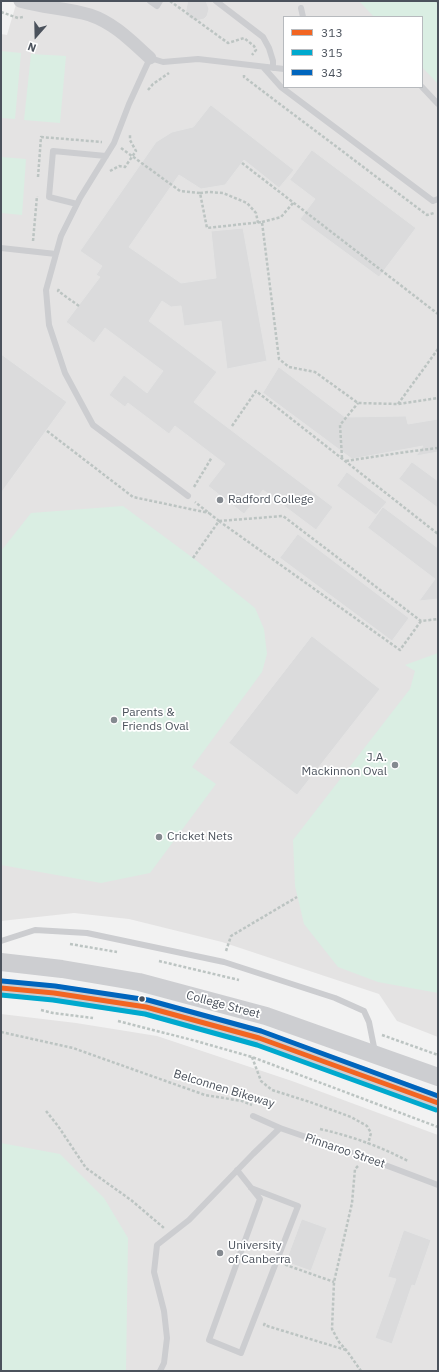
<!DOCTYPE html>
<html>
<head>
<meta charset="utf-8">
<style>
	body { margin:0 }
	#map { position:relative; width:439px; height:1372px; overflow:hidden; background:#f2f2f2; font-family:"IBM Plex Sans",sans-serif }
	canvas { display:block }
	.frame { position:absolute; inset:0; border:2px solid #4b525c; pointer-events:none }
	.legend { position:absolute; left:283px; top:16px; width:140px; height:72px; box-sizing:border-box; background:#fff; border:1px solid #b7babe; margin:0; padding:5px 7px; list-style:none; font-size:12px; color:#4b525c }
	.legend li { display:flex; align-items:center; gap:8px; height:20px }
	.legend b { width:20px; border:1px solid #b7babe }
	.north { position:absolute; left:16px; top:16px; width:40px; height:40px; -webkit-text-stroke:3px #fff; paint-order:stroke; rotate:200deg; font-size:11px; font-weight:700; line-height:16px; text-align:center; color:#4b525c }
	.north::after { content:''; display:block; margin:auto; width:14px; height:18px; background:#4b525c; clip-path:polygon(50% 0,100% 100%,50% 72%,0 100%) }
</style>
</head>
<body>
<div id="map">
<canvas width="439" height="1372"></canvas>
<div class="frame"></div>
<ul class="legend">
<li><b style="height:5px;background:#f26522"></b>313</li>
<li><b style="height:5px;background:#00a9ce"></b>315</li>
<li><b style="height:5px;background:#0065bd"></b>343</li>
</ul>
<div class="north">N</div>
</div>
<script>
const ctx = document.querySelector('canvas').getContext('2d');
ctx.lineJoin = 'round';
function fillPath(path, color) {
  ctx.fillStyle = color;
  ctx.fill(path, 'evenodd');
}
function trace(path, color, width, dash) {
  ctx.strokeStyle = color;
  ctx.lineWidth = width;
  ctx.lineCap = dash ? 'butt' : 'round';
  ctx.setLineDash(dash || []);
  ctx.stroke(path);
}
function label(font, color, halo, rows, align = 'center') {
  ctx.font = font + ' "IBM Plex Sans",sans-serif';
  ctx.lineWidth = 3.5;
  ctx.setLineDash([]);
  ctx.textBaseline = 'middle';
  ctx.strokeStyle = halo;
  ctx.fillStyle = color;
  for (const [text, x, y, turn = 0] of rows) {
    ctx.save();
    ctx.translate(x, y);
    ctx.rotate((+turn || 0) * Math.PI / 180);
    ctx.textAlign = isNaN(turn) ? turn : align;
    if (halo) ctx.strokeText(text, 0, 0);
    ctx.fillText(text, 0, 0);
    ctx.restore();
  }
}
fillPath(new Path2D(`
	M17 1H361L376 17H284V87H422V65L438 82V1037L397 1021 379 994 222 942 129 919 74 913 1 921V34L7 35Z
	M1 1014 76 1023 157 1036 292 1081 438 1135V1371H1Z`), '#e4e3e3');
fillPath(new Path2D(`
	M359 1H438V84L422 67V17H374Z
	M1 51 21 53 15 119 1 118Z
	M31 54 66 56 60 123 24 120Z
	M1 157 26 159 22 215 1 213Z
	M123 506 197 561 255 608 264 629 267 654 262 672 192 767 216 784 150 873 101 883 1 865V551L31 513Z
	M438 653V993L378 982 338 967 304 924 295 886 293 840 410 689 415 671 405 665Z
	M1 1143 60 1154 104 1198 128 1238 126 1371H1Z`), '#daeee3');
const building = new Path2D(`
	M188 1H206L209 9 207 16 204 19 196 21 189 18 186 11Z
	M211 105 294 170 279 188 244 160 225 185 201 189 179 175 129 247 181 283 216 278 211 231 243 228 267 361 227 369 221 321 184 326 181 306 171 307 162 301 149 321 217 372 194 402 333 507 316 530 263 490 244 514 208 486 225 464 175 426 169 434 128 403 125 407 109 395 124 375 147 393 163 371 105 328 94 343 66 322 100 277 96 275 102 266 80 251 156 142 172 132 193 127Z
	M312 150 416 228 379 277 300 219 315 199 290 180Z
	M1 354 67 402 1 493Z
	M279 367 345 417 406 416 408 424 438 419V452L416 456 423 446 352 459 263 393Z
	M412 462 438 481V508L399 479Z
	M347 472 387 502 376 515 337 486Z
	M383 507 438 548V599L419 601 435 579 368 528Z
	M298 534 409 618 392 641 280 558Z
	M312 636 380 689 297 795 229 743Z
	M302 1219 327 1228 311 1271 286 1262Z
	M404 1230 431 1240 415 1286 412 1285 392 1344 375 1338 396 1279 388 1277Z`);
fillPath(building, '#dbdbdc');
trace(building, '#e4e4e4', 1);
trace(new Path2D(`
	M170 1 228 43 244 38 254 46 256 50 252 55
	M436 1 438 2
	M1 12 18 18 23 17
	M244 75V77L427 215 434 213
	M148 90 153 84 169 73
	M121 148 180 191 200 193 207 228 262 222 279 359 289 367 315 372 358 403 398 404 438 398
	M242 163 438 314
	M110 171 119 166 125 167 136 151 130 140V134
	M38 177 41 137 102 142
	M200 193 209 192 223 193 247 203 256 213 258 223
	M262 222 281 217 293 203
	M33 241 37 196
	M59 289 58 291 79 306
	M398 404 438 349
	M232 426 256 391 438 534
	M47 431 133 497 209 513
	M342 458 340 425 358 403
	M346 461 406 452 438 448
	M194 487 212 457
	M219 521 400 650 421 621
	M219 521 283 516 421 621 438 619
	M193 558 219 521 195 502
	M70 944 117 952
	M226 951 231 936 297 897
	M159 961 239 980
	M41 1010 53 1013 93 1018
	M118 1021 196 1041 252 1057 438 1127
	M1 1032 73 1048 205 1095 242 1101 252 1105
	M382 1035 438 1055
	M252 1057 261 1081 272 1090 310 1102 351 1117 367 1126 371 1133 368 1144
	M46 1111 58 1126 86 1168 131 1200 164 1228
	M320 1129C351 1136 379 1146 408 1161
	M358 1166 355 1169 352 1203 334 1282 332 1329 339 1342 347 1351 361 1371
	M286 1266V1265L334 1282
	M265 1323 264 1325 346 1350`), '#bcc4c2', 2.5, [3, 2]);
trace(new Path2D(`
	M150 1 157 6 160 1
	M216 1 263 37 269 48 273 61V68
	M301 8 303 17
	M264 68 281 87 433 201 438 199
	M422 87 438 104
	M77 204 49 197 53 151 106 156
	M1 248 56 254
	M188 496 93 425 65 373 49 325 46 290 61 236 80 198 114 143 129 104 150 58 163 62 198 59 284 69
	M1 941 35 930 87 933 224 962 335 998 364 1011 369 1022 375 1052
	M253 1116 280 1128 364 1157 438 1185
	M237 1170 260 1199 209 1340 241 1353 298 1206 251 1188
	M160 1371 164 1363 167 1338 164 1311 154 1272 157 1245 189 1220 253 1154 280 1128`), '#cccdd0', 6);
trace(new Path2D(`
	M20 1C43 8 67 8 90 15 114 23 131 41 150 58`), '#cccdd0', 13);
trace(new Path2D(`
	M1 962 62 969 139 982 266 1016 438 1077
	M1 988 54 993 146 1007 259 1038 438 1103`), '#cdced1', 18);
trace(new Path2D(`
	M1 988 54 993 146 1007 259 1038 438 1103`), '#f26522', 5);
trace(new Path2D(`
	M1 995 53 1000 145 1014 257 1045 436 1110`), '#00a9ce', 5);
trace(new Path2D(`
	M2 981 55 986 148 1000 261 1031 438 1096`), '#0065bd', 5);
for (const [x, y, r, color] of [
	[220,500,4,"#858a90"],
	[114,720,4,"#858a90"],
	[395,765,4,"#858a90"],
	[159,837,4,"#858a90"],
	[142,999,3.5,"#4b525c"],
	[220,1253,4,"#858a90"]
]) {
  const dot = new Path2D();
  dot.arc(x, y, r, 0, 2 * Math.PI);
  ctx.fillStyle = color;
  ctx.fill(dot);
  trace(dot, '#fff', 1.5);
}
label('12px', '#4b525c', '#fff', [
	["Radford College",228,500],
	["Parents &",122,713],
	["Friends Oval",122,727],
	["J.A.",387,758,"right"],
	["Mackinnon Oval",387,772,"right"],
	["Cricket Nets",167,837],
	["University",228,1246],
	["of Canberra",228,1260]
], 'left');
label('12px', '#4b525c', '#fff', [
	["College Street",223,1005,15],
	["Belconnen Bikeway",224,1089,17],
	["Pinnaroo Street",345,1151,19]
]);
</script>
</body>
</html>
